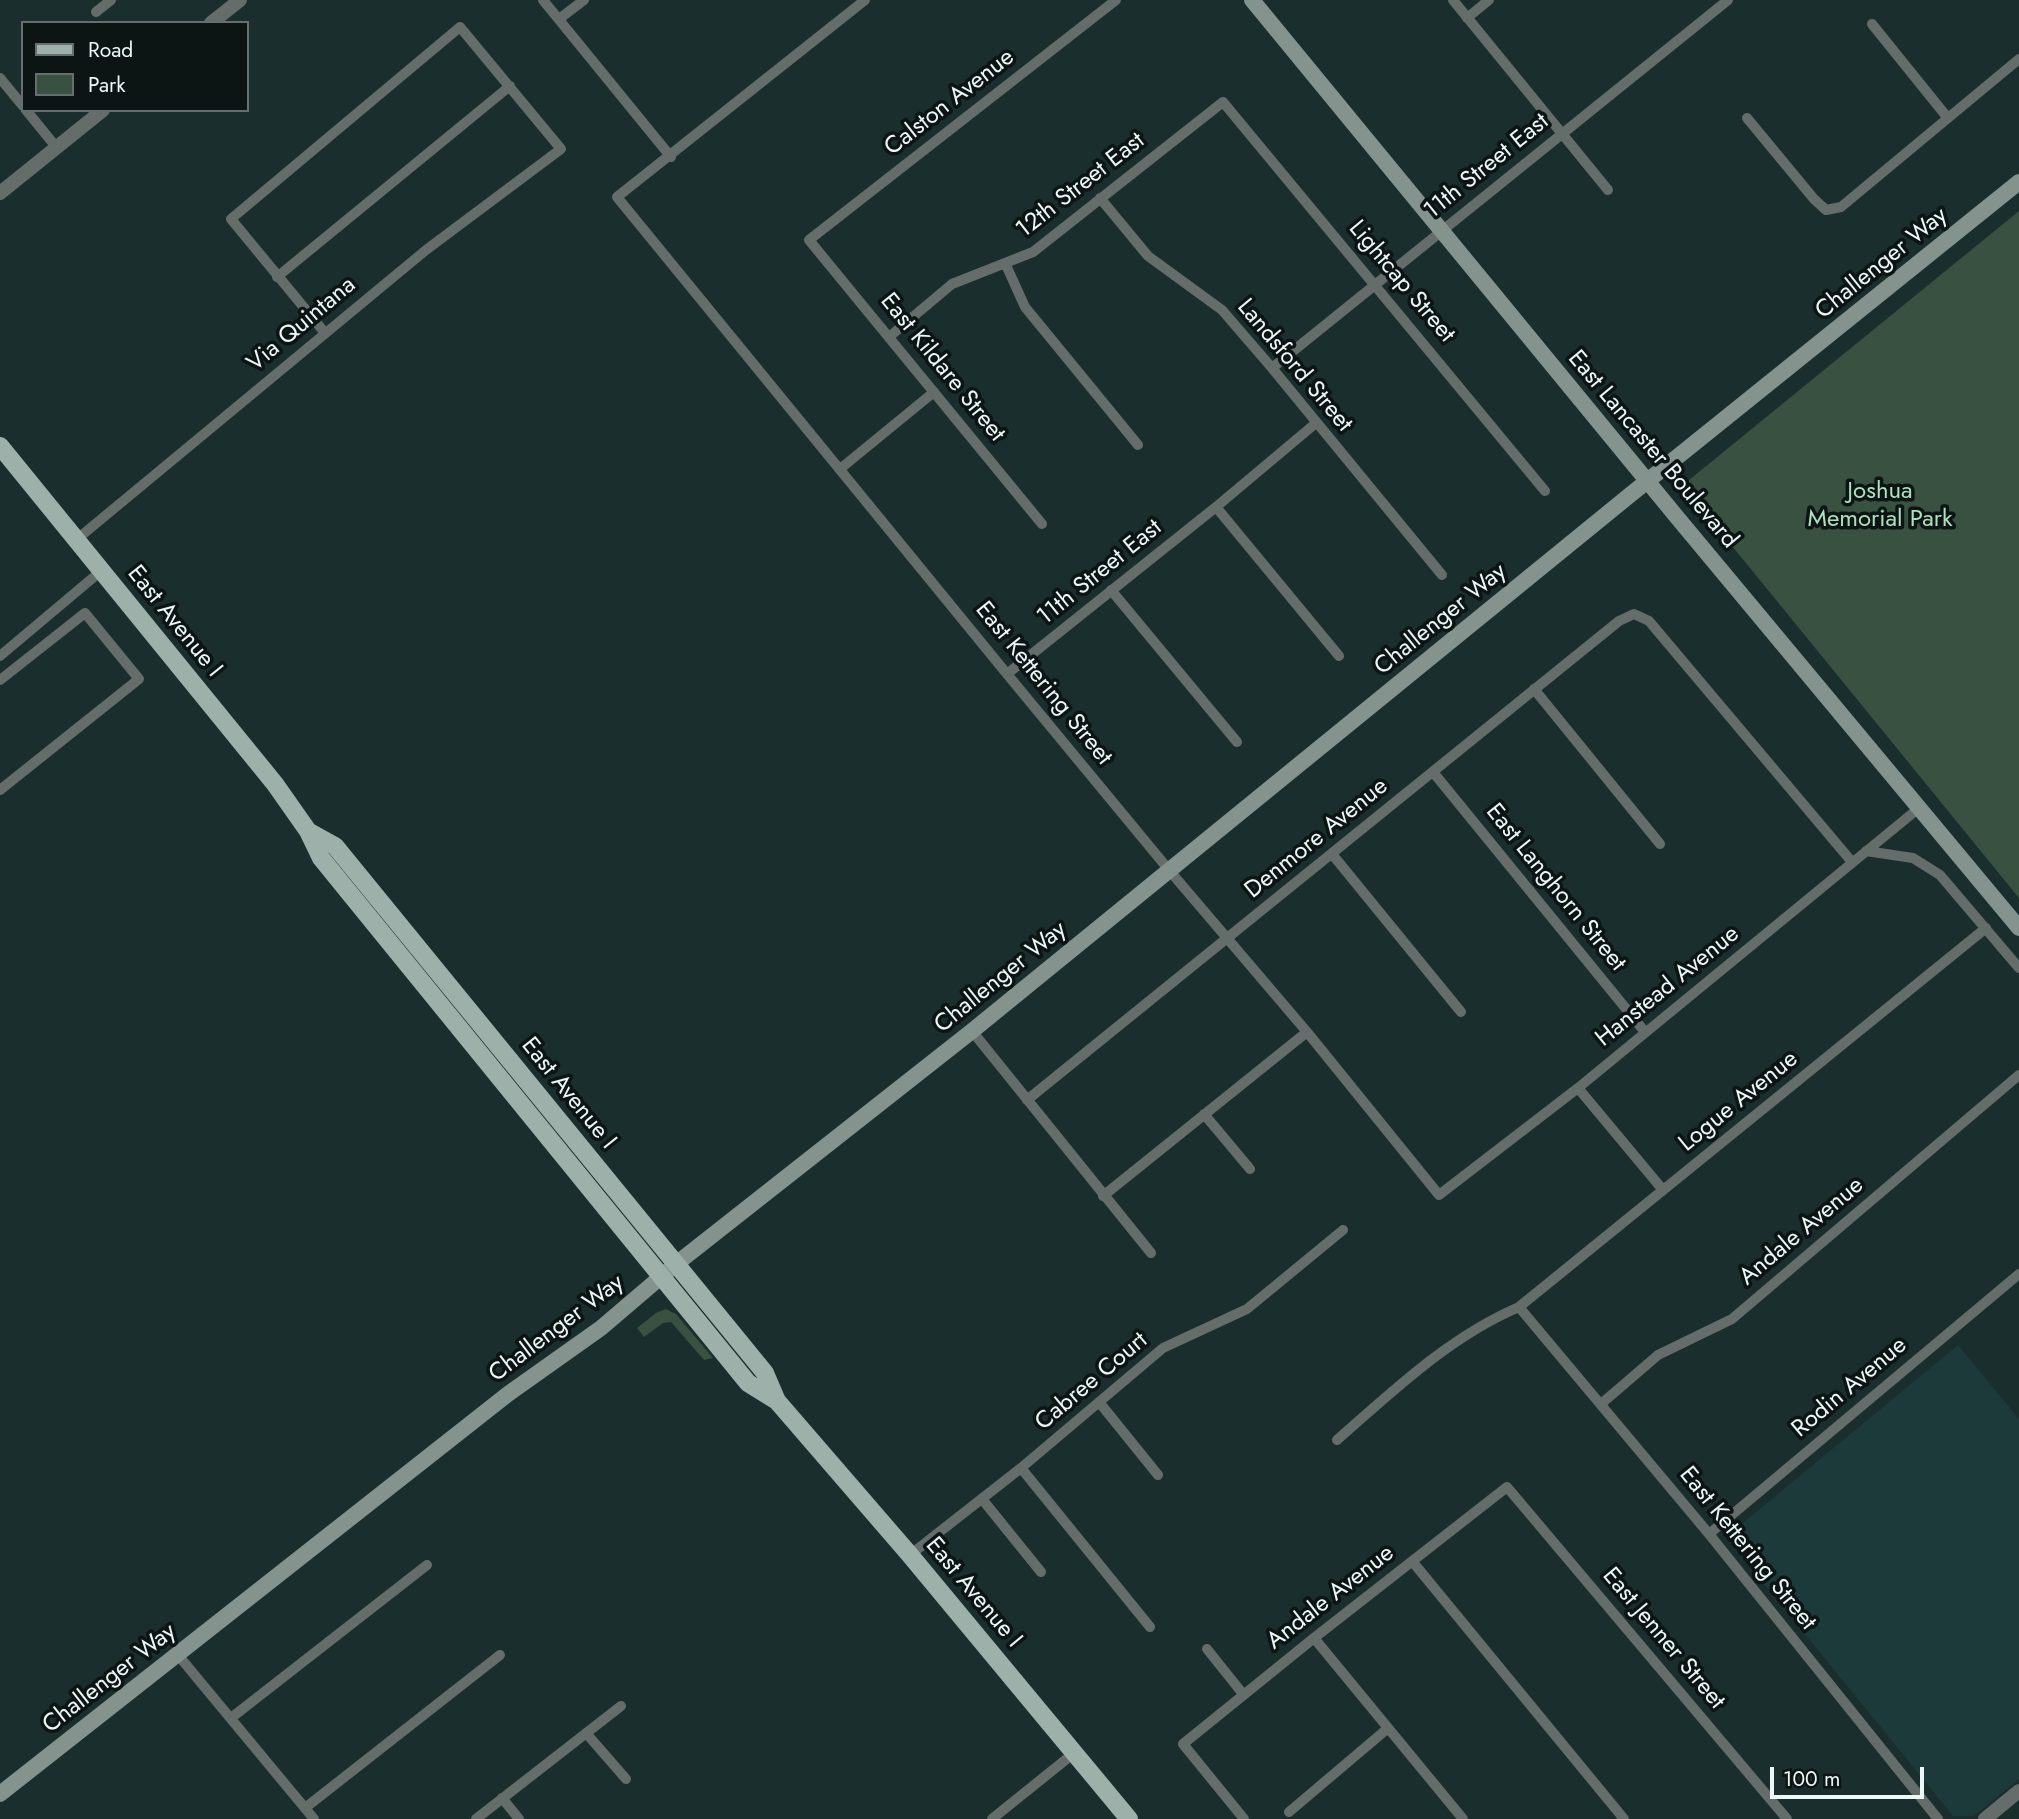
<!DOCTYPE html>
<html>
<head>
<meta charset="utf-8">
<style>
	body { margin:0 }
	#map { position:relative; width:2019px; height:1819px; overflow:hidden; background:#1a2e2e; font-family:Jost,sans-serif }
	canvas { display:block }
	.legend { position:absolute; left:21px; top:21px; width:228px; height:91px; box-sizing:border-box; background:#0c1414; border:2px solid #666f6f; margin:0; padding:9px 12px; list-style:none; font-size:21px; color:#ecf8f8 }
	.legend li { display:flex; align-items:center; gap:14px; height:35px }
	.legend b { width:35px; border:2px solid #666f6f }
	.scale { position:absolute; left:1770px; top:1767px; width:154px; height:32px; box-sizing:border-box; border:4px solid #ecf8f8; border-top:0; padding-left:9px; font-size:21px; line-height:24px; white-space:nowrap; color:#ecf8f8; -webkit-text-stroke:5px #0c1414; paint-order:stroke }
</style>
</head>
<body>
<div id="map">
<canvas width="2019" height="1819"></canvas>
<ul class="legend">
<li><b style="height:9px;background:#9db0aa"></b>Road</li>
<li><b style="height:19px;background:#385140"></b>Park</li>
</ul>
<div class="scale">100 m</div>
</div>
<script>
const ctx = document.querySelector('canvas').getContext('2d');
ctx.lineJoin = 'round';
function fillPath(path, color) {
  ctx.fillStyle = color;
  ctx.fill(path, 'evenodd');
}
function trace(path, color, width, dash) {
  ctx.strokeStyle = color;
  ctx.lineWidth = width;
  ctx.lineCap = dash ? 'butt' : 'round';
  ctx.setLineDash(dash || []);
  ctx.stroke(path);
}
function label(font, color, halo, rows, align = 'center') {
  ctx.font = font + ' Jost,sans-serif';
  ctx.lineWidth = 7;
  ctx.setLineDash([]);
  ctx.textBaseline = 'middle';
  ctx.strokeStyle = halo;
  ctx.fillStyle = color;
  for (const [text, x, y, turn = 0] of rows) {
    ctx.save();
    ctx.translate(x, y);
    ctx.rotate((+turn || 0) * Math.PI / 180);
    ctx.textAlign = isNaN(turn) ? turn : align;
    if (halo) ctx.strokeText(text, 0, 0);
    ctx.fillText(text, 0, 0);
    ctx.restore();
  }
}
fillPath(new Path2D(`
	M1958 1345 2019 1419V1779L1974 1816H1953L1726 1537Z`), '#1c3a3a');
fillPath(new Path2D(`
	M2019 211V898L1688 492 1689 480Z
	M666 1309 676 1314 713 1358 704 1360 671 1322 663 1323 644 1337 637 1328 656 1313Z`), '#385140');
trace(new Path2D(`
	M543 0 671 157
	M865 0 617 197 1007 674 1169 870 1307 1032 1439 1195 1578 1088 1919 808
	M1453 0 1608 190
	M96 12 111 0
	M1467 18 1489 0
	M559 19 584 0
	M1872 24 1947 117
	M0 78 23 106
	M26 110 57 148
	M1747 118 1814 199 1826 210 1841 207 2019 59
	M1100 198 1148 256 1222 310 1272 368 1442 575
	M1006 265 1025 307 1138 445
	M277 277 510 86
	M889 337 952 284 1033 252 1223 102 1545 491
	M1272 368 1728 0
	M840 469 934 392
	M1216 507 1339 656
	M1042 524 809 240 1116 0
	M76 540 426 250 561 149 460 27 231 219 325 333
	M1111 590 1237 742
	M0 656 101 571
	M1007 674 1216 507 1316 423
	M0 680 85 613 139 679 0 790
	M1534 689 1660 844
	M1433 772 1645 1032
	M1866 851 1913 858 1940 875 2019 968
	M1332 854 1461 1012
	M972 1031 1151 1253
	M1578 1088 1663 1190
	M1027 1100 1619 621 1634 614 1649 621 1852 862
	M1204 1114 1250 1169
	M1103 1196 1307 1032
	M1519 1307 1709 1534 1938 1819
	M1099 1402 1158 1475
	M1601 1404 1658 1355 1732 1319 2019 1075
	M1337 1440C1393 1391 1449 1337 1519 1307L1986 928
	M1021 1468 1150 1627
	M982 1499 1041 1572
	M1709 1534 2019 1274
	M910 1555 1021 1468 1163 1348 1247 1309 1343 1230
	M1412 1561 1624 1819
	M1314 1638 1463 1819
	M1207 1649 1243 1694
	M178 1655 314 1819
	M231 1718 427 1565
	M586 1733 626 1779
	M502 1798 519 1819
	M305 1808 500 1655
	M1289 1812 1387 1729
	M476 1819 621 1706
	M992 1819 1074 1753
	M1244 1819 1183 1744 1314 1638 1507 1487 1787 1819`), '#646d6a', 10);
trace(new Path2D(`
	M211 23 240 0
	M0 193 103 110
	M1985 1819 2019 1791`), '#646d6a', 14);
trace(new Path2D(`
	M1252 0 1676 516 2019 928
	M0 1794 508 1394 601 1328 676 1264 972 1031 1630 495 2019 182`), '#84938e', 16);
trace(new Path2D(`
	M0 446 275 784 308 831 321 858 748 1383 777 1401
	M308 831 335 846 765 1373 777 1401 910 1555 1129 1819`), '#9db0aa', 18);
label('24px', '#ecf8f8', '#0c1414', [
	["Calston Avenue",950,103,-38],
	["11th Street East",1487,167,-39],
	["12th Street East",1081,186,-38],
	["Challenger Way",1882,264,-39],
	["Lightcap Street",1401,282,50],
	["Via Quintana",302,325,-40],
	["Landsford Street",1294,366,50],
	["East Kildare Street",942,368,51],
	["East Lancaster Boulevard",1652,450,50],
	["11th Street East",1100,573,-39],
	["Challenger Way",1441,620,-39],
	["East Avenue I",174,622,51],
	["East Kettering Street",1043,684,51],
	["Denmore Avenue",1317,839,-39],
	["East Langhorn Street",1555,888,51],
	["Challenger Way",1001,978,-39],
	["Hanstead Avenue",1668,987,-39],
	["East Avenue I",568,1094,51],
	["Logue Avenue",1739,1102,-39],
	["Andale Avenue",1802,1232,-40],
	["Challenger Way",557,1329,-37],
	["Cabree Court",1092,1382,-40],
	["Rodin Avenue",1850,1388,-40],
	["East Kettering Street",1747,1549,51],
	["East Avenue I",973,1593,50],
	["Andale Avenue",1331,1598,-38],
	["East Jenner Street",1663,1639,50],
	["Challenger Way",110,1679,-38]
]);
label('24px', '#ade0bc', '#0c1414', [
	["Joshua",1880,492],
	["Memorial Park",1880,520]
]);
</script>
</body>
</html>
